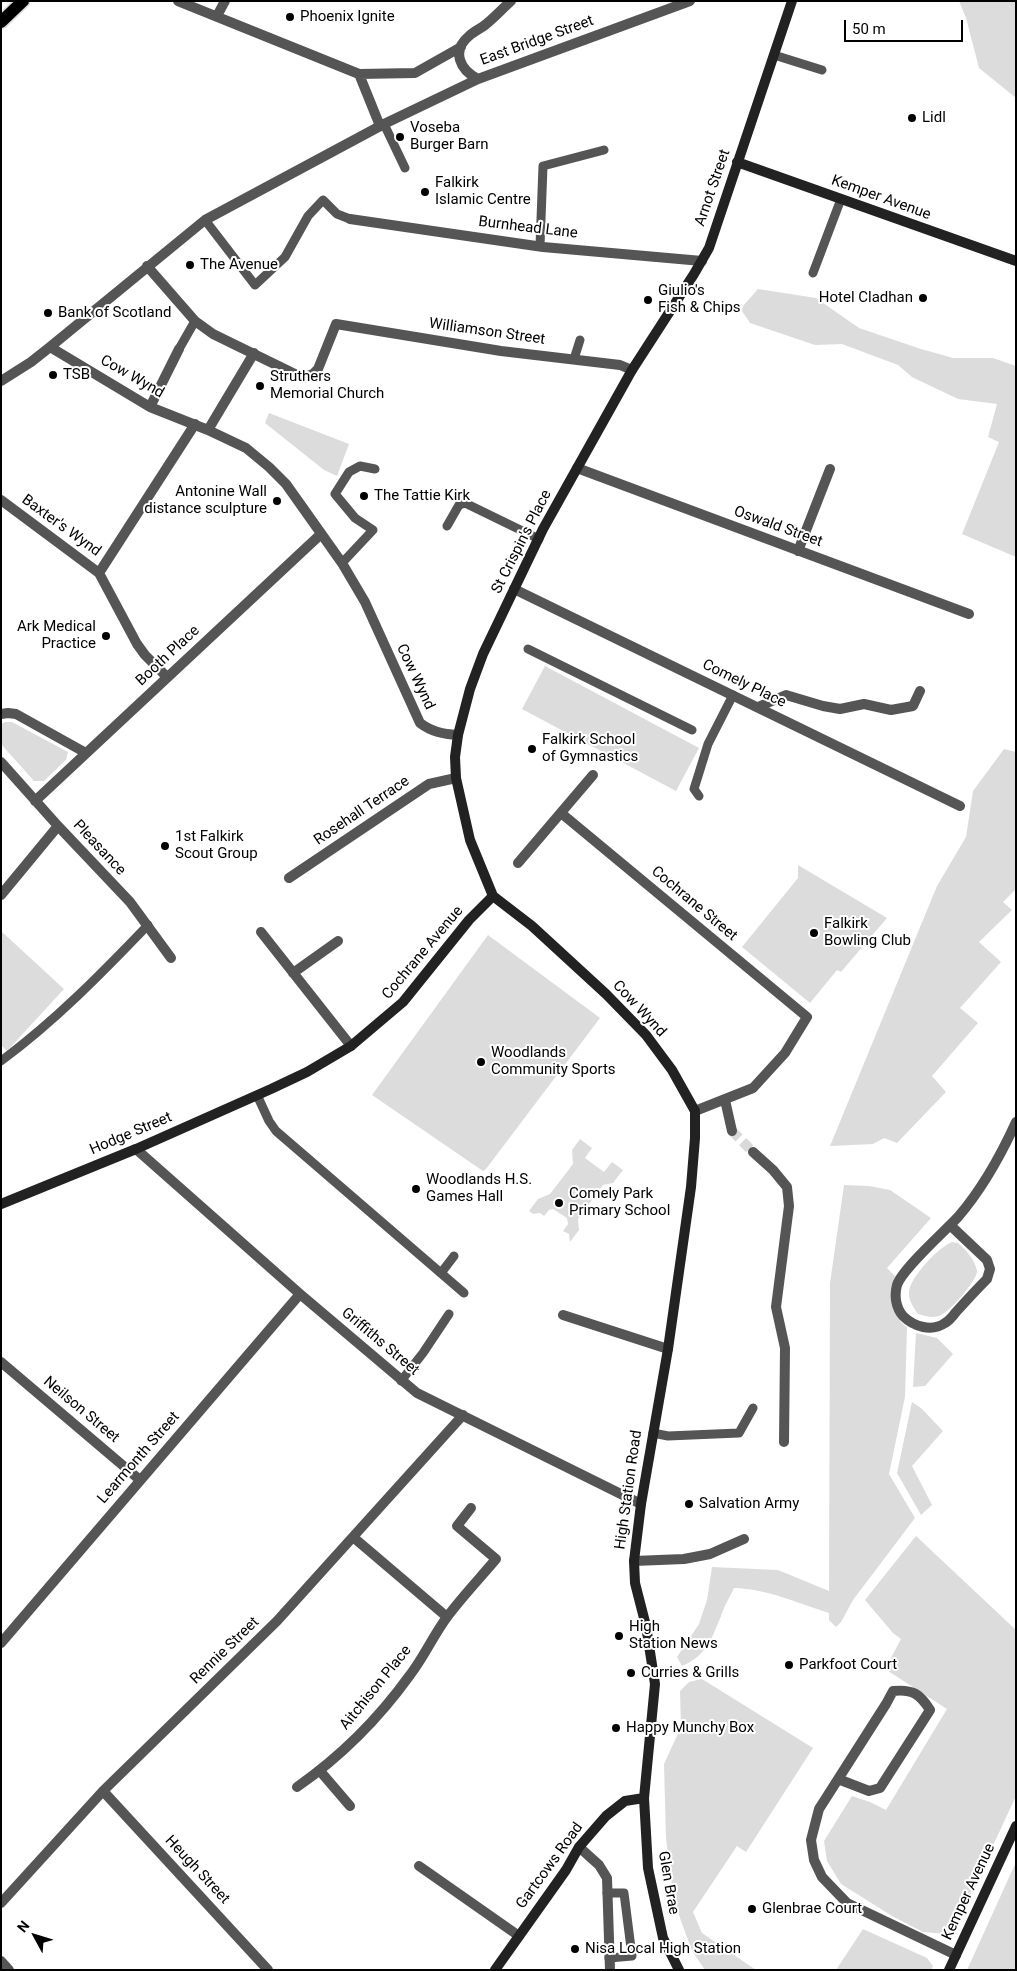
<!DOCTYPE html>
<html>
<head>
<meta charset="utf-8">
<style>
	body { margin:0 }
	#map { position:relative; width:1017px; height:1971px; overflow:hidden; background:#fff; font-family:Roboto,sans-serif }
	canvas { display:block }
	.frame { position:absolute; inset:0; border:2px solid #000; pointer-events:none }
	.north { position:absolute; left:10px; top:1911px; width:50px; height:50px; -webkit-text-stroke:4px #fff; paint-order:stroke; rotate:309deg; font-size:14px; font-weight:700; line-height:20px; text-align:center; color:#000 }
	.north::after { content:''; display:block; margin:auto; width:18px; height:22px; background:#000; clip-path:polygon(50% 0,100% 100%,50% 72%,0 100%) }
	.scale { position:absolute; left:844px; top:20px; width:119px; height:22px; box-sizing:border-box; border:2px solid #000; border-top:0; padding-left:6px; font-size:15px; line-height:18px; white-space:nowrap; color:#000; -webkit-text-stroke:4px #fff; paint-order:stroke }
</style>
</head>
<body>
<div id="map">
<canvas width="1017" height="1971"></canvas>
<div class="frame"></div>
<div class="north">N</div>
<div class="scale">50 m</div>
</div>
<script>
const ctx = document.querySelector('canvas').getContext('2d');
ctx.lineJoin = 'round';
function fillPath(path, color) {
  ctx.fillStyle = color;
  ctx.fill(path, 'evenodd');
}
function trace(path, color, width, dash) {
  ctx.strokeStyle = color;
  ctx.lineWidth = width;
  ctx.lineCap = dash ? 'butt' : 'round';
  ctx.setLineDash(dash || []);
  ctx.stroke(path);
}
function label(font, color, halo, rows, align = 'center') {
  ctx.font = font + ' Roboto,sans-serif';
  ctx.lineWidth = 4;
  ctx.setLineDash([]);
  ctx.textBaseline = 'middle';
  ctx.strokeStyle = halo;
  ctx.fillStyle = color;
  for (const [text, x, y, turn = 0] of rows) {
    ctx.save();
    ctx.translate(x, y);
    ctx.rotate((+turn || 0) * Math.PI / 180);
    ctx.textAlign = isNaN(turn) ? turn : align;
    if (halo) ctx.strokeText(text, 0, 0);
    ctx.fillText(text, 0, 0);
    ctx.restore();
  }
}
fillPath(new Path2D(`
	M959 1H1016V98L979 68 966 18Z
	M758 289 816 298 859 328 921 349 953 358H993L1016 366V557L962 534 999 442 988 437 997 404 958 399 912 377 898 365 842 344 815 345 750 323 742 311 743 306Z
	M269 413 349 444 337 476 324 470 265 423Z
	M545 666 699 748 676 791 522 709Z
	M5 722H12L68 752 66 760 44 781H34L1 744V724Z
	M1004 749 1016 752V889L1003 902 1012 910 979 942 1001 962 960 1008 978 1023 932 1076 946 1092 897 1143 884 1138 873 1144 830 1146 937 886 966 837 973 791Z
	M798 865 887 918 841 972 837 970 810 1003 742 947 798 878Z
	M1 931 64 989 7 1051 1 1045Z
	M488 935 600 1018 486 1169 483 1171 372 1095Z
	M580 1139 592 1148 585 1158 604 1172 612 1162 623 1170 613 1183 603 1185 578 1219 579 1230 570 1242 569 1234 563 1231 568 1224 567 1218 553 1209 549 1210 544 1216 540 1213 533 1214 529 1211 538 1199 550 1194 573 1164 572 1150Z
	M844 1185 869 1186 890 1190 931 1218 887 1268 895 1276C892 1295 890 1315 907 1327L905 1397 889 1474 915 1518 853 1600 841 1622 836 1627 829 1620V1613C797 1603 768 1589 734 1588 730 1597 724 1606 721 1616 711 1640 707 1655 682 1666L677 1657 699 1624 707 1600 712 1567 778 1570 829 1591 830 1283Z
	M952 1242 958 1243C966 1250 975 1260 977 1271 977 1281 949 1312 941 1315 933 1319 926 1316 918 1314 914 1308 908 1300 909 1292 910 1277 939 1247 952 1242Z
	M916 1333 937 1338 953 1354 925 1386 913 1387Z
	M912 1402 921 1408 943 1431 912 1466 932 1505 921 1515 897 1473Z
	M916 1536 1016 1630V1796L957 1923 946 1934 923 1932 892 1916 841 1884 827 1861 824 1841 852 1796 870 1802 886 1810 947 1709 885 1669 901 1639 893 1633 865 1600Z
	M702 1679 813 1748 746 1852 737 1846 693 1912 702 1933 756 1970H705L692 1951 681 1921 673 1895 666 1838 664 1764 681 1727 680 1691 689 1682Z
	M1016 1862V1970H967Z
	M863 1929 927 1958 933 1966 931 1970H836Z`), '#dcdcdc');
trace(new Path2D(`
	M732 1131 753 1152`), '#d9d9d9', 10, [10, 5]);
const primary = new Path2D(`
	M1 22 23 1`);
trace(primary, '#dbdbdb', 15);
trace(new Path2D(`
	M774 55 822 70
	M384 124 405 168
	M205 220 255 285 285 257 308 216 323 200 337 214 350 219
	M540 246 543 166 604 150
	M813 273 841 199
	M179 349 195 321
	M574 359 580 340
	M447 526 459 505 465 503 539 539
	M342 563 373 530 355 518 335 494 349 472 360 466 375 469
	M528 649 692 730
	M699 796 694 789 708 744 733 695
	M1 1061C55 1021 102 973 148 925
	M257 1095 269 1121 276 1131 464 1293
	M441 1273 454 1256
	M401 1381 423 1353 449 1314
	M653 1433 668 1436 739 1433 753 1408
	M607 1893H624L632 1956 609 1958`), '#555', 9);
trace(new Path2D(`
	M178 1 359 74 415 73 461 47
	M217 16 225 1
	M359 74 380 126
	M478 79C460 70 451 51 469 36 474 31 480 29 485 25 494 18 502 9 511 1
	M350 219 543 247 702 261
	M147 266 195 321 213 334 303 378 313 374 318 369 336 324 501 351 620 365 632 370
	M50 347 150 407 208 430 246 448 269 467 286 484 342 563 365 602 420 723C432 732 443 734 458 735
	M1 381 31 362 50 347 205 220 384 124 478 79 690 1
	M150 407 179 349
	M208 430 254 353
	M577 468 969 614
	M1 500 99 573 137 644 145 655 167 677
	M798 551 830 469
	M99 573 195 424
	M514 589 960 806
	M758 707 786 695 823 706 840 709 864 704 891 710 913 706 920 691
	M1 714 8 713 16 714 86 753
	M1 762 58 826 130 902 171 958
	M35 801 321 534
	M561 813 807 1017 785 1053 753 1088 695 1111
	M518 863 593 775
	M289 878 429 784 456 778
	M1 895 58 826
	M261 932 351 1046
	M293 973 338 941
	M725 1100 732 1131
	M136 1149 300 1294 417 1393 641 1504
	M753 1152 773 1170 787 1187 789 1206 776 1307 785 1348 784 1442
	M950 1225 987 1260 990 1269 987 1279C976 1290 966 1301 956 1312 953 1316 949 1321 945 1323 932 1332 914 1327 903 1316 896 1308 894 1296 897 1285 902 1269 945 1231 958 1217 982 1189 1001 1155 1016 1122
	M563 1315 668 1349
	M1 1362 140 1480
	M353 1537 447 1617
	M634 1561 684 1559 710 1554 744 1539
	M1 1643 300 1294
	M320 1771 350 1806
	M838 1779 869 1791 880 1788 930 1710C920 1694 913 1689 893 1691L886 1704 819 1809 811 1840 814 1860 822 1877 847 1903 956 1955
	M297 1787C340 1757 379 1718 410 1675 424 1657 433 1636 447 1617 462 1597 480 1578 496 1559L457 1526 471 1508
	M103 1791 268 1970
	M579 1847 599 1865 607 1878 610 1970
	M419 1866 519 1936
	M1 1903 103 1791 277 1621 463 1415
	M1 1961 9 1970`), '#555', 10);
trace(new Path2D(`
	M737 162 1016 261
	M1 1204 136 1149 271 1089 307 1072 351 1046 403 1002 469 920 493 896
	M495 1970 566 1870 579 1847 606 1816 625 1801 644 1798
	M679 1970 663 1938 648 1868 644 1798 655 1684 646 1626 635 1583 634 1561 641 1504 668 1349 691 1187 695 1138V1111L672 1070 646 1035 606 994 532 926 493 896 470 840 456 778 455 757 458 735 470 689 483 654 543 529 632 370 694 274 709 248 792 1
	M949 1970 1016 1826`), '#222', 10);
trace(primary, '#000', 12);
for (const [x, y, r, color] of [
	[290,17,5,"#000"],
	[912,118,5,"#000"],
	[400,137,5,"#000"],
	[425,192,5,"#000"],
	[190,265,5,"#000"],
	[923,298,5,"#000"],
	[648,300,5,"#000"],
	[48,313,5,"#000"],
	[53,375,5,"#000"],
	[260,386,5,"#000"],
	[364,496,5,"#000"],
	[277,501,5,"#000"],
	[106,636,5,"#000"],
	[532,749,5,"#000"],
	[165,846,5,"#000"],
	[814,933,5,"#000"],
	[481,1062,5,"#000"],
	[416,1189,5,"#000"],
	[559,1203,5,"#000"],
	[689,1504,5,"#000"],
	[619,1636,5,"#000"],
	[789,1665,5,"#000"],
	[631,1673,5,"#000"],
	[616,1728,5,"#000"],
	[752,1909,5,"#000"],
	[575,1949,5,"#000"]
]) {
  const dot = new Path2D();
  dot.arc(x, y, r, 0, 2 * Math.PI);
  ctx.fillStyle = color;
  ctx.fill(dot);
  trace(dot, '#fff', 2);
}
label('15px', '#000', '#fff', [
	["Phoenix Ignite",300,17],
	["Lidl",922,118],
	["Voseba",410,128],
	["Burger Barn",410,145],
	["Falkirk",435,183],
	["Islamic Centre",435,200],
	["The Avenue",200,265],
	["Giulio's",658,291],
	["Fish & Chips",658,308],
	["Hotel Cladhan",913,298,"right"],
	["Bank of Scotland",58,313],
	["TSB",63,375],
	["Struthers",270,377],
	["Memorial Church",270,394],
	["Antonine Wall",267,492,"right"],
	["distance sculpture",267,509,"right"],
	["The Tattie Kirk",374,496],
	["Ark Medical",96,627,"right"],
	["Practice",96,644,"right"],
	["Falkirk School",542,740],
	["of Gymnastics",542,757],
	["1st Falkirk",175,837],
	["Scout Group",175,854],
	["Falkirk",824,924],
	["Bowling Club",824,941],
	["Woodlands",491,1053],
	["Community Sports",491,1070],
	["Woodlands H.S.",426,1180],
	["Games Hall",426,1197],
	["Comely Park",569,1194],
	["Primary School",569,1211],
	["Salvation Army",699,1504],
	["High",629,1627],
	["Station News",629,1644],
	["Parkfoot Court",799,1665],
	["Curries & Grills",641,1673],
	["Happy Munchy Box",626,1728],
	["Glenbrae Court",762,1909],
	["Nisa Local High Station",585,1949]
], 'left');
label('15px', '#000', '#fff', [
	["East Bridge Street",537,41,-20],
	["Arnot Street",713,188,-71],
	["Kemper Avenue",881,198,20],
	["Burnhead Lane",528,228,7],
	["Williamson Street",487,332,8],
	["Cow Wynd",132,377,30],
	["Baxter's Wynd",61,526,36],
	["Oswald Street",778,527,20],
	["St Crispin's Place",522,542,-63],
	["Booth Place",168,656,-43],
	["Cow Wynd",415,677,65],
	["Comely Place",744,684,26],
	["Rosehall Terrace",362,811,-34],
	["Pleasance",99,848,47],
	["Cochrane Street",694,904,40],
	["Cochrane Avenue",423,953,-50],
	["Cow Wynd",639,1009,47],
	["Hodge Street",131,1134,-23],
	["Griffiths Street",380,1342,40],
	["Neilson Street",81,1410,40],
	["Learmonth Street",139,1458,-49],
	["High Station Road",629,1490,-82],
	["Rennie Street",225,1651,-44],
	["Aitchison Place",376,1688,-51],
	["Gartcows Road",550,1866,-54],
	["Heugh Street",197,1870,47],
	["Glen Brae",668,1883,80],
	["Kemper Avenue",969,1892,-65]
]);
</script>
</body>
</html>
